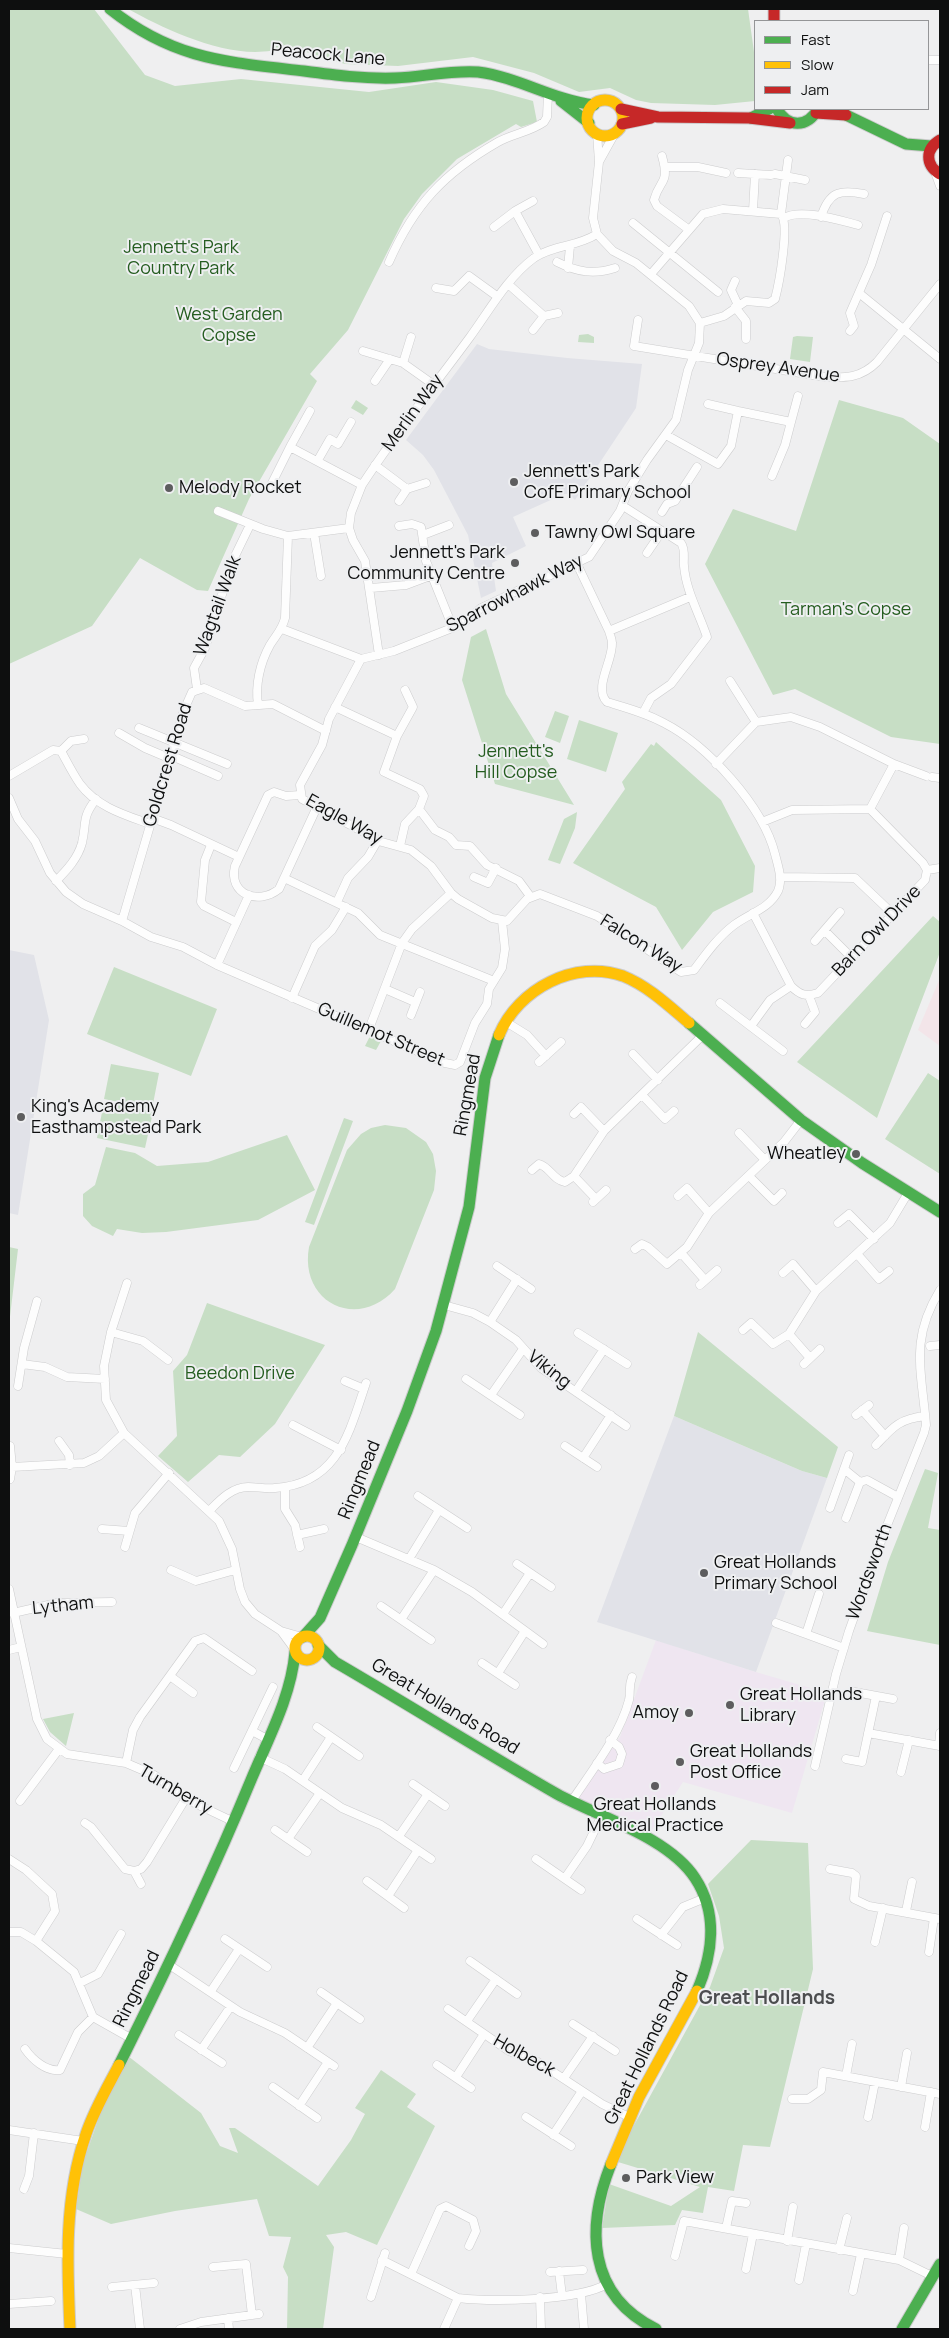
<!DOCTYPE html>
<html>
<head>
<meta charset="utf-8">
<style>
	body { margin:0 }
	#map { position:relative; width:949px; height:2338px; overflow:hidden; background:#efeff0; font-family:Manrope,sans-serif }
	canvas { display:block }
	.frame { position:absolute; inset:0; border:10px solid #0e0f0f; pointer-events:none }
	.legend { position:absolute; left:754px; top:20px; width:175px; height:90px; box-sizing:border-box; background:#eeeff1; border:1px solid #949597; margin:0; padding:6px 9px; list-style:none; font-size:15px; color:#0e0f0f }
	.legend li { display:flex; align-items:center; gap:10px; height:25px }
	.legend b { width:25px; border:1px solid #949597 }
</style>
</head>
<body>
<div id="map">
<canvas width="949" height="2338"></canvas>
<div class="frame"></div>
<ul class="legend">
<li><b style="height:6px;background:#4caf50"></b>Fast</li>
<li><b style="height:6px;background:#ffc107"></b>Slow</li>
<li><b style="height:6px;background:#c62828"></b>Jam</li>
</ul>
</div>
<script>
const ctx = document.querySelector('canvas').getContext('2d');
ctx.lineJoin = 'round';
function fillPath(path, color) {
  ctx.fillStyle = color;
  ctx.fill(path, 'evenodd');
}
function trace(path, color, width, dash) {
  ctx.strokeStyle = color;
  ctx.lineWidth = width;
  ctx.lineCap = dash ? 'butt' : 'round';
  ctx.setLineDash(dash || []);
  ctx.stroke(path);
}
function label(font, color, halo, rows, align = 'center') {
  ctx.font = font + ' Manrope,sans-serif';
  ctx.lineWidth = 4;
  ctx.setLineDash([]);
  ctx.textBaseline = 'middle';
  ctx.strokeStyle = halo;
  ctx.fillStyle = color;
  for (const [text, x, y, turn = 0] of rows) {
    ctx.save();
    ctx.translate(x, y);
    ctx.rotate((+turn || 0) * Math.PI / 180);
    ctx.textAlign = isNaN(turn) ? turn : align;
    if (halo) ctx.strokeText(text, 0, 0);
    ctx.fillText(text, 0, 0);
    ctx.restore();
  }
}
fillPath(new Path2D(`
	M656 1640 756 1672 827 1693 792 1813 683 1782 650 1833 578 1797 620 1737Z`), '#efe6f1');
fillPath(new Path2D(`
	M940 978V1046L918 1030Z`), '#f3e5e9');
fillPath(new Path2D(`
	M477 344 489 349 567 358 642 364 636 408 575 500 569 494H564L513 517 526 546 492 563 496 591 481 598 468 535 434 470 423 455 406 440Z
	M9 950 34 955 49 1020 18 1215 9 1213Z
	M674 1416 802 1471 827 1478 756 1672 597 1622Z`), '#e1e2e8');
fillPath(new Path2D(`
	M9 9H94L145 75 175 86 241 79 369 92 436 82 493 90 533 101 537 122 521 127 516 124 457 159 422 194 404 219 348 330 310 374 317 381 249 499 208 591 197 590 140 558 92 626 9 664Z
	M128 9H748L755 59V101L715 105 651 103 636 100 610 88 579 92 534 73 473 57 398 66 345 64 287 46C241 66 168 31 128 9Z
	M588 334 594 337V343L578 342 579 335Z
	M797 336 813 337 810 362 790 359 793 337Z
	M356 400 368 408 363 415 351 408Z
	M839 400 903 418 940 444V744L891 737 795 689 773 695 705 564 733 509 796 531Z
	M486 629 506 694 574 805 495 784 462 680 471 637Z
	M555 711 569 716 560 743 545 737Z
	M579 720 618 733 606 772 567 759Z
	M656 742 721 800 755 866 753 892 713 912 682 950 656 907 573 863 625 789 622 782 651 744 654 746Z
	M577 812 575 828 560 864 548 860 564 819Z
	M933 916 940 922V952L877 1118 797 1062Z
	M114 967 217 1009 191 1076 87 1034Z
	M370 1036 381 1041 376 1050 365 1046Z
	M111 1064 159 1073 152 1109 104 1099Z
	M928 1073 940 1081V1174L885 1139Z
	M104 1102 153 1112 145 1148 97 1138Z
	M344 1118 353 1121 314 1225 305 1222Z
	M385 1125 406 1128 426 1142 433 1154 436 1171 434 1190 395 1289C358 1331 299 1303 309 1247L347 1150 361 1134 371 1128Z
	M287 1135 315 1190 258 1220 166 1232 142 1233 117 1229 113 1236 92 1226 83 1216V1194L95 1185 106 1147 135 1153 157 1166 208 1162Z
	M9 1247 18 1249 9 1325Z
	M207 1303 325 1345 275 1424 240 1457 219 1455 188 1482 158 1456 177 1436 173 1371 187 1355Z
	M698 1332 838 1447 827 1478 802 1471 674 1416Z
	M925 1469 938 1473 928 1528 940 1530V1645L867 1631 888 1562Z
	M74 1713 66 1746 50 1732 43 1719Z
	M751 1840 808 1843 813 1969 770 2147 743 2145 734 2191 708 2187 703 2213 682 2210 675 2225 602 2228 609 2184 671 2206 700 2187 618 2162 632 2129 710 1987 724 1948 719 1916 708 1884Z
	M128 2056 201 2113 220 2146 238 2153 229 2128H235L318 2186 351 2140 365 2114 355 2108 381 2070 416 2094 407 2107 435 2126 377 2245 346 2232 326 2235 334 2247 323 2329H287L288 2277 283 2267 291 2237 269 2236 257 2199 175 2211 111 2224 76 2209 83 2163 103 2106Z`), '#c7dec5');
const street = new Path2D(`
	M928 60H940
	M662 156C670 185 660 178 654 200L657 206 688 229
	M600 160 615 133
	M665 167H698L726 173
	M935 172 940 186
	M738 173 771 175
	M775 174 805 180
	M515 211 539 255
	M753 211 755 174
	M781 214 788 160
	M821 217C829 192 839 189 864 194
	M784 218C800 208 839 220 858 225
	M633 223 718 292
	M494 227 515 211 533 201
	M389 262C414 205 444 173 498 142 512 134 530 132 544 122L547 117 548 93
	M557 262C577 272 594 275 615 268
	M568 268 570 246
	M651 274 703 214 723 209 781 214C790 225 779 284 775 299L769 303 746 301 724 316 700 323
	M735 281 731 290 738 305
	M508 284 544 316 558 313
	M436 288 454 291 469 276 498 297
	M859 293 940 359
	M735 307 746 321V339
	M638 320 634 346 825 377C846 378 861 378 877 362L940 284
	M533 330 544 316
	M850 331 854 326 850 313 871 265 887 216
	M363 351 403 363 434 385
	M403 363 411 337
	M375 381 390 359
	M708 404 738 411
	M791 422 798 396
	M666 435 718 464 731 446 738 411 791 422 785 445 772 476
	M290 447 310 411
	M318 460 330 439 338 444 351 422
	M375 465 407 489
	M269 489 290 447 362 485
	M399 501 407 489 426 483
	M623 506 681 543C686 550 683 558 684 566 686 591 699 613 707 637L671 684 651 698 643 713
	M218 511 263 529 288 536 349 528
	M662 512 667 504 675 501 697 467
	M399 526 412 524 421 527 426 561 453 628
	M314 533 321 576
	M423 535 449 525
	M647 553 662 531
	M371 588 406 585 430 576
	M282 629 361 659
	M609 631 690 597
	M379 655 365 561 353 540 349 528 351 513 362 485C395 434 434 386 470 337 489 311 507 278 534 258 553 245 577 247 597 234
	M361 659 329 719 322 745 300 785 302 799 382 842 411 850 431 866 451 893 458 899 492 918 507 921 527 899 540 894 597 916 681 972 694 970C706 954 718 937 734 925 750 913 769 909 778 891 783 879 778 866 775 854 763 806 707 745 664 723 646 713 627 708 607 702 593 688 613 661 612 643 612 639 610 635 609 631L577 564
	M361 659 394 651 462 624 481 608 589 557 620 511 628 491 647 460 676 420 688 370 699 343 700 323 689 306 636 263 613 251 597 234 593 218 599 162 597 133
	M730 681 756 722
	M197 689 194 668 205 648 233 560 250 525
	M258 705C255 685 260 663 270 645 276 635 282 630 285 618L288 536
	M335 707 397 736
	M139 728 227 764
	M119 733 145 748 171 759
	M61 751C67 762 73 774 80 784 97 807 125 815 150 824
	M172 756 218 776
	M716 764 756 722 791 717 820 727 894 764
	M9 776 53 750 61 751 71 741 84 739
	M932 777 940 778
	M300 795 286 796 274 792 268 795 235 866C228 894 258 906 279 889L316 809
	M9 798 18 819 35 841 50 873 66 892 83 904 122 921 151 937 183 947 217 965 445 1063 455 1065 460 1062 475 1023 487 1004 489 989 502 968 505 949 502 921
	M419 809 435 830 449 837 456 845 470 846 487 865 519 881 530 896
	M870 809 894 764 926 776
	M152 818 171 825 239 857
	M211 845 205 860 201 902 204 906 236 922
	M400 846 405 824 419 809 424 796 420 789 384 772 397 736 413 707 405 690
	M927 870 940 868
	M474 877 488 883 496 868
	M780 877 855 878 893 914
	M284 878 358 913 380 935 494 981
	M56 881C67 870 78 858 82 843 87 822 81 819 96 799
	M337 902 348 878 368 857 378 840
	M753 913 791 986C800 995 806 997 818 993L925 880 927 870 923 863 870 809 792 810 762 822
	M122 921 184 710 192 692 204 688 245 706 273 704 326 731
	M825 931 852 958
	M815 941 840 912
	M217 965 249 895
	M385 989 415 1002
	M292 998 315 946 332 930 346 907
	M720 1003 783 1051
	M411 1015 420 992
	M506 1022 527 1035 546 1056
	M805 1024 815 1012 809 996
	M751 1026 770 1000 791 986
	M369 1029 402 943 412 929 451 893
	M633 1054 658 1080
	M539 1062 561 1042
	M643 1096 665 1119 674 1111
	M574 1114 581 1107 604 1131
	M739 1133 764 1159
	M532 1170 539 1164C550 1167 553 1180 565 1182L574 1176 604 1131 702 1036
	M574 1176 596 1199
	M749 1176 774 1201 782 1193
	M678 1196 687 1188 709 1213
	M593 1202 606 1190
	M838 1223 849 1214 874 1239
	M635 1249 642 1244 648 1247 667 1264 687 1247 709 1213 784 1142 801 1120
	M682 1254 705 1280
	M858 1255 879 1279 889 1271
	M497 1266 531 1289
	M783 1273 793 1264 816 1291
	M127 1283 111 1332 104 1366 106 1400 124 1433 219 1521 232 1549 240 1589 245 1602 255 1614 281 1631 295 1650
	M700 1285 717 1270
	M444 1305 473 1313 490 1322 516 1340 541 1368 626 1426
	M490 1322 517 1279
	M743 1330 751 1323 773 1344 789 1334 816 1291 890 1223 908 1193
	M111 1332 143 1341 168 1360
	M578 1333 627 1364
	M789 1334 810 1358
	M930 1346 940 1345
	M22 1364 45 1367 67 1377 105 1379
	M804 1364 820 1349
	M466 1379 520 1415
	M345 1381 364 1389
	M18 1386 24 1348 37 1301
	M576 1391 604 1349
	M491 1395 523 1349
	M862 1410 885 1436
	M856 1415 869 1405
	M293 1425 341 1450
	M59 1441 69 1455 70 1465
	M876 1445C893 1427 899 1419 925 1416
	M10 1446 12 1467 10 1479
	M565 1446 597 1467
	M583 1458 611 1415
	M12 1467 84 1463 99 1456 124 1433
	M844 1469 860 1482
	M285 1487V1509L295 1525 300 1547
	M418 1496 467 1528
	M830 1508 849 1455
	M210 1510C220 1500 232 1487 248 1487 257 1487 266 1489 275 1488 338 1484 349 1433 366 1383
	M846 1518 860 1482 867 1480 898 1497
	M102 1529 129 1531
	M297 1535 324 1529
	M356 1537 434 1570 472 1592 543 1644
	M125 1547 135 1513 169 1473
	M409 1559 439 1510
	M517 1564 551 1587
	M171 1570 196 1581 235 1570
	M9 1589 37 1719 47 1739 67 1754 126 1763 154 1775 192 1802 232 1821
	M381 1606 431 1640
	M13 1613 57 1603 112 1602
	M503 1614 530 1573
	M402 1618 434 1570
	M776 1623 844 1648
	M281 1631 302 1637
	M806 1634 819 1594
	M9 1650 21 1647
	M482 1663 515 1685
	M498 1673 525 1631
	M170 1676 193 1693
	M855 1692 893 1699
	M317 1727 359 1756
	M252 1731 267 1739
	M868 1733 940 1746
	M939 1746 940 1733
	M259 1757 285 1769 342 1808 381 1825 431 1859
	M846 1759 862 1762 876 1696
	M126 1763 133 1730 140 1717 195 1641 204 1638 252 1671
	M597 1763 604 1769 619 1764 622 1754 619 1747 610 1740
	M815 1766 836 1674 849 1631 884 1533 924 1433 926 1425C922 1371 909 1341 940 1290
	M234 1768 273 1687
	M901 1772 909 1740
	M303 1780 331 1737
	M413 1784 445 1806
	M20 1801 59 1749
	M571 1802C591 1772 620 1735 629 1700 631 1691 628 1688 632 1677
	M85 1823 91 1827 125 1869 134 1871 141 1884
	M275 1830 307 1852
	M399 1836 428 1794
	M288 1839 320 1793
	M9 1859 26 1870 52 1894 55 1911 36 1941
	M536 1859 581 1890
	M830 1869 852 1873 856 1876 854 1899 869 1906 940 1919
	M134 1871 141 1869 147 1862 186 1798
	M565 1878 587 1846 601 1817
	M367 1881 404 1908
	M388 1896 418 1850
	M906 1911 912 1882
	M637 1919 677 1945
	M9 1932H21L36 1941 74 1972 93 2017 132 2039
	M661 1935 683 1907 705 1898
	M225 1939 267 1967
	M875 1942 883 1908
	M929 1952 934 1918
	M470 1961 517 1994
	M168 1964 240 2012 285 2033 334 2066
	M80 1983 98 1974 121 1934
	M211 1991 239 1949
	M321 1992 360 2019
	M448 2009 509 2051 538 2062 602 2104 629 2117
	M467 2021 496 1979
	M573 2024 615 2051
	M179 2035 222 2063
	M307 2048 337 2003
	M25 2049C32 2059 46 2072 60 2070L78 2032 93 2017
	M201 2050 231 2006
	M437 2065 471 2088
	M846 2076 852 2044
	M456 2077 484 2034
	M564 2078 593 2036
	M273 2087 317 2118
	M901 2087 907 2053
	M792 2099H808L821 2090 823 2072 940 2094
	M299 2106 328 2062
	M526 2117 571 2146
	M868 2117 875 2082
	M925 2127 931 2092
	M9 2130 83 2141
	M553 2135 582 2091
	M24 2189 29 2176 34 2133
	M726 2228 732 2201 746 2203
	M787 2241 793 2207
	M9 2248 67 2254
	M839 2250 847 2218
	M675 2256 684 2221 899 2260 932 2276
	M382 2260 458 2298C492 2302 578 2301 607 2284
	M899 2260 904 2228
	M213 2267 246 2264 252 2315
	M746 2269 753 2234
	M559 2271 562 2296
	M550 2272 583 2270
	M411 2274 440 2209 446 2206 473 2220 476 2231 469 2246
	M799 2280 806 2244
	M135 2285 140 2329
	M112 2287 154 2283
	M853 2291 861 2254
	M581 2294 584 2329
	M371 2297 385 2253
	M540 2297 541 2329
	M9 2304 51 2301
	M228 2318 229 2329
	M180 2329 201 2322 259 2314
	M444 2329 458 2298`);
const fast = new Path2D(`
	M110 9C174 60 227 62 304 71 334 75 364 79 395 78 423 77 450 70 478 72 518 77 553 100 594 105
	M561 101 589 123
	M777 109C788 128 807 128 818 109
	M840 109 846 115 906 144 931 146
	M751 118 769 109
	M689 1023 801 1120 862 1163 940 1212
	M303 1637 320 1618 352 1545 407 1411 436 1331 469 1207 485 1078 499 1035
	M318 1645 335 1662C409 1705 482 1751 557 1794 599 1817 668 1837 695 1878 718 1913 713 1954 697 1991
	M119 2065C166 1971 211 1877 251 1780 268 1739 291 1697 295 1652
	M611 2164C586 2227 587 2295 656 2329
	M902 2329 940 2264`);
const slow = new Path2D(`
	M587 118a18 18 0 1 1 36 0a18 18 0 1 1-36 0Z
	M499 1035C518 989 575 959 623 976 648 986 669 1006 689 1023
	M295 1648a12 12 0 1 1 24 0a12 12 0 1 1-24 0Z
	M611 2164 639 2097 697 1991
	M70 2329C67 2264 64 2197 86 2134 94 2110 107 2088 119 2065`);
const jam = new Path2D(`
	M774 9V21
	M621 109 658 117 749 118 790 123
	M816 113 846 115
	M622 124 651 118
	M940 140C925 149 925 165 940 174`);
trace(street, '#cccccd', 9);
trace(fast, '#cccccd', 13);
trace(slow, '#cccccd', 13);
trace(jam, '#cccccd', 13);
trace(street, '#fdfdfd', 8);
trace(fast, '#4caf50', 11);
trace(slow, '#ffc107', 11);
trace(jam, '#c62828', 11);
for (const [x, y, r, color] of [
	[514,482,5,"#5d5d5e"],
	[169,488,5,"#5d5d5e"],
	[535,533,5,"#5d5d5e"],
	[515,563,5,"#5d5d5e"],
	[21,1117,5,"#5d5d5e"],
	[856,1154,5,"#5d5d5e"],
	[704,1573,5,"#5d5d5e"],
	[730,1705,5,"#5d5d5e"],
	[689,1713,5,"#5d5d5e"],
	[680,1762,5,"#5d5d5e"],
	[655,1786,5,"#5d5d5e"],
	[626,2178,5,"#5d5d5e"]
]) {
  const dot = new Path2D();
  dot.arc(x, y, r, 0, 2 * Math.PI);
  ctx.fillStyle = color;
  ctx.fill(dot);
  trace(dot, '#eeeff1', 2);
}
label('18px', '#0e0f0f', '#eeeff1', [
	["Peacock Lane",328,55,5],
	["Osprey Avenue",778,368,8],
	["Merlin Way",413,413,-54],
	["Sparrowhawk Way",515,594,-27],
	["Wagtail Walk",218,606,-70],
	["Goldcrest Road",168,765,-73],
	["Eagle Way",344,820,29],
	["Barn Owl Drive",877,931,-46],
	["Falcon Way",641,944,32],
	["Guillemot Street",381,1035,23],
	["Ringmead",468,1095,-80],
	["Viking",549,1370,38],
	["Ringmead",360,1480,-68],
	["Wordsworth",870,1572,-70],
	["Lytham",63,1606,-6],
	["Great Hollands Road",445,1707,31],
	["Turnberry",175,1790,30],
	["Ringmead",137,1989,-64],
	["Great Hollands Road",647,2048,-64],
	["Holbeck",524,2056,29]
]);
label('18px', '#255d20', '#eeeff1', [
	["Jennett's Park",181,248],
	["Country Park",181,269],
	["West Garden",229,315],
	["Copse",229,336],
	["Tarman's Copse",846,610],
	["Jennett's",516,752],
	["Hill Copse",516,773],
	["Beedon Drive",240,1374]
]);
label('18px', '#0e0f0f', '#eeeff1', [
	["Jennett's Park",524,472],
	["CofE Primary School",524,493],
	["Melody Rocket",179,488],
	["Tawny Owl Square",545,533],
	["Jennett's Park",505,553,"right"],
	["Community Centre",505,574,"right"],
	["King's Academy",31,1107],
	["Easthampstead Park",31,1128],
	["Wheatley",846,1154,"right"],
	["Great Hollands",714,1563],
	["Primary School",714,1584],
	["Great Hollands",740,1695],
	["Library",740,1716],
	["Amoy",679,1713,"right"],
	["Great Hollands",690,1752],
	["Post Office",690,1773],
	["Great Hollands",655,1805,"center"],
	["Medical Practice",655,1826,"center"],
	["Park View",636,2178]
], 'left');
label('bold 19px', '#4c4d4f', '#eeeff1', [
	["Great Hollands",767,1999]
]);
</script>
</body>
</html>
